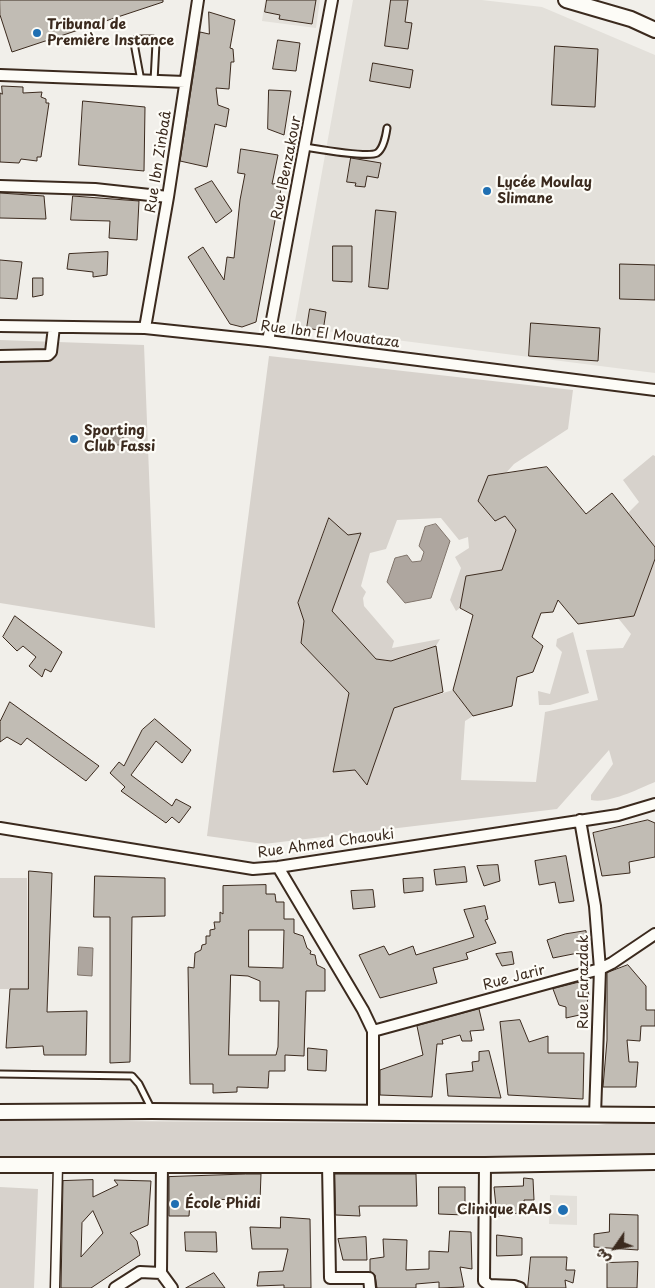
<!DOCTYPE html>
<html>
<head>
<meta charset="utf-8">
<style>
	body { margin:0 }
	#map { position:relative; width:655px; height:1288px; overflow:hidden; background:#f1efea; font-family:"Playpen Sans","Playpen Sans Arabic",sans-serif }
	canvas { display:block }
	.north { position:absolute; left:590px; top:1223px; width:50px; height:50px; -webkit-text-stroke:4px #fdfcf7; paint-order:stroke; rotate:237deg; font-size:14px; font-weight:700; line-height:20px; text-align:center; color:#3b2a1e }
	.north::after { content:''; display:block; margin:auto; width:18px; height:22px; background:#3b2a1e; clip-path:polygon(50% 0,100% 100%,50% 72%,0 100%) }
</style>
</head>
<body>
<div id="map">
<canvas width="655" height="1288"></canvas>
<div class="north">ش</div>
</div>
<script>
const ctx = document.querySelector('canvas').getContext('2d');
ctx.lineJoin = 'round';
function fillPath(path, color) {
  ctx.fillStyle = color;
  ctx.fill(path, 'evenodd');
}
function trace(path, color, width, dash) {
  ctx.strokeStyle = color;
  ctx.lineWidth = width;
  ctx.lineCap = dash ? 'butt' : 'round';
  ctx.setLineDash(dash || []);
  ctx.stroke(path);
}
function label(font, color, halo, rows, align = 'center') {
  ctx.font = font + ' "Playpen Sans",sans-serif';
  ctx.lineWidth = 4.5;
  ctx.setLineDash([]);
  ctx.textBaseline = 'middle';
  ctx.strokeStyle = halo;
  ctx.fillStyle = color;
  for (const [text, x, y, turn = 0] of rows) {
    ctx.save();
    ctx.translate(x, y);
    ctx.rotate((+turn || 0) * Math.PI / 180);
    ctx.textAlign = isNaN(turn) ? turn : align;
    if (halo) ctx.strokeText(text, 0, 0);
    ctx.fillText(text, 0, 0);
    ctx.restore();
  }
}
fillPath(new Path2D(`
	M265 0H320L316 28 262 21Z
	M353 0H482L542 7 655 55V373L294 327Z
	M550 1195 577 1196V1225L549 1224Z`), '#e3e0da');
fillPath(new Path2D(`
	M0 340 144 345 155 628 0 603Z
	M269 356 573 390 568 429 514 464 506 473 488 476 478 501 494 521 505 516 516 530 502 570 466 576 460 608 456 611 450 600 461 568 455 557 469 548 468 537 459 540 441 518 397 520 386 549 370 553 361 586 366 592 363 598 364 606 394 641 392 648 440 639 436 646 391 661 376 659 332 611 360 533 348 535 328 519 298 603 304 621 301 643 349 693 333 772 355 770 367 784 394 708 453 690 473 716 465 721 461 780 536 782 545 712 598 700 586 650 623 648 631 634 618 618 634 616 655 559V782C638 789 609 804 591 800V795L613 764 609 750 557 809 264 844 207 836Z
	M653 455 655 456V547L628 513 639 502 623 480Z
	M573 632 589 693 550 705H539L538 691 550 694 562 652 556 646 557 639Z
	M0 878H27L28 989H0Z
	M645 1119 655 1120V1159L295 1158 0 1159V1120L598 1125Z
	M0 1187 38 1189 34 1288H0Z`), '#d7d2cc');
const water = new Path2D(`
	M93 430 123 431V445H92Z
	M436 524 450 541 431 598 405 603 387 582 395 558 407 555 412 562 421 561 424 552 419 546 425 527Z
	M79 947 93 948 92 976 78 975Z`);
fillPath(water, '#aea69f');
trace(water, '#80746b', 1);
const building = new Path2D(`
	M0 0H163V2L12 52 0 15Z
	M267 0H316L312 24 279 19 280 15 265 12Z
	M391 0H408L405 22 412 23 408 49 385 46Z
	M209 12 235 20 230 48 233 49 234 62H231L229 89 216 88 218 105 229 109 226 127 215 124 207 167 180 161 200 32 209 34Z
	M278 40 300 43 296 71 273 69Z
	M555 46 598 49 595 107 552 105Z
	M373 63 413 70 410 88 370 81Z
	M2 86 23 87V93L42 92 41 97 46 99V103H49L41 157H37V161L21 159 19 163 0 162V93L2 94Z
	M269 90 291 91 284 135 268 129Z
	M83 101 145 107 144 171 79 165Z
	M241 149 278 155 272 184 282 183 256 322 242 327 230 324 188 257 203 247 224 280 227 257 234 258 240 200 245 174 238 173Z
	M351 158 381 163 378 178 367 176 365 187 355 186 356 183 347 182Z
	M212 181 232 211 216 223 195 189Z
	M0 193 44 196 46 219 0 218Z
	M73 196 139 201 137 240 109 238 110 221 71 220Z
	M376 210 396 212 388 289 369 287Z
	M333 246H352V282L333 281Z
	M108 252 107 275 93 277V272L67 269 69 254Z
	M0 260 22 262 17 299 0 298Z
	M620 264 655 265V300L620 299Z
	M33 278H43V295L33 297Z
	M310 309 326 312 323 331 307 328Z
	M531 323 600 328 598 361 529 356Z
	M547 467 586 514 612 493 655 547V559L634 616 578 624 558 600 553 612 541 613 532 637 543 646 533 672 517 677 512 706 473 716 453 690 473 615 460 608 466 576 502 570 516 530 505 516 495 521 478 501 488 476Z
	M329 518 348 535 361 533 332 611 376 659 391 661 436 646 443 692 394 708 367 785 355 770 333 772 349 693 301 643 304 621 298 603Z
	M15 616 62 652 51 672 45 669 42 677 29 666 36 657 23 646 17 651 3 637Z
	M10 702 99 766 86 781 27 738 21 745 7 737 0 742V722Z
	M155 719 191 750 182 763 156 741 131 775 172 806 176 799 191 807 179 823 172 817 166 823 121 791 125 787 110 773 119 762 124 766 142 730Z
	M648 820 655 823V857L629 862 630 873 602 876 593 833Z
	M566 856 574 901 559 903 555 882 539 885 535 861Z
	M498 865 500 881 484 886 477 866Z
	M465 867 467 882 436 885 434 870Z
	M29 871 52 873 47 1012 87 1011 86 1055H44L43 1046 6 1048 10 989H28Z
	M95 876 165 878V916L132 917 130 1062 110 1063V917H94Z
	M423 878V891L404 893 403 879Z
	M266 885V894H275L276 902H284V919H294V933L303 936 307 948 311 951 310 954 315 955 317 965 325 969V991H306L304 1056 285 1055V1071H269L268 1088 237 1087V1092L213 1093V1084H190L188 967 194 968 195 953 201 950 202 945 206 944V936H210V930L215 929 214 922H220V912L223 914V886ZM249 930H284L283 968 249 967ZM231 975 248 976 260 981V1001H279L278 1047 276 1055H229Z
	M373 890 375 907 353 909 351 891Z
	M485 906 488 919 485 920 496 943 466 953 468 959 433 968 437 983 380 998 359 955 384 946 389 955 413 946 416 955 474 937 464 910Z
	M586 931 588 951 553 958 547 940 565 934Z
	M512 952 514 964 502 966 496 954Z
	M628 965 646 986V1010H655V1026H641L640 1041 627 1040 629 1062H638L636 1087H603L607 1040V973Z
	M585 981 589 995 584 1014 566 1018V1007L559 1005 553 989Z
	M479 1009 484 1030 470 1031 472 1041H462L460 1035 442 1040 443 1044H437L432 1097 380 1095V1070L423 1055 417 1026Z
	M520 1020 529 1042 548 1036V1053H584L583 1099 508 1095 500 1022Z
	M308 1048 327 1050 326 1071 308 1070Z
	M489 1051 501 1098 448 1096 446 1074 473 1071 472 1062 479 1061V1052Z
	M246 1174H261L260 1201 212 1199 190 1201 189 1216H169V1177Z
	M335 1174H416L417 1206H359L360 1216 336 1215Z
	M524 1178 533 1179 534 1200H524L525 1212 497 1216 494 1187 523 1186Z
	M93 1180V1197L118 1185 114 1180 151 1181 148 1225 130 1233 137 1241 140 1255 91 1288H61L63 1181ZM93 1211 103 1233 81 1257 82 1223Z
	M439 1187H465V1215L439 1214Z
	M610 1214 638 1215V1250L594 1247V1234L609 1232Z
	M281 1217 310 1219 311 1288H284V1285L257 1286 259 1272 283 1271 288 1249H252L250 1227 280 1228Z
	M450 1231 471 1232 472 1269 460 1267 464 1287 439 1288V1282L416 1284V1288H377L375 1275 370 1271V1259L384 1257 383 1239 407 1240 406 1270 429 1269V1251L448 1252Z
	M185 1232H216L217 1252 186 1251Z
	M497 1235 522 1238V1255L497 1256Z
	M366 1237 367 1260H343L338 1239Z
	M531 1257H567L566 1270H575L573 1283 565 1280 566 1288H528Z
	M638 1262 637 1288H607V1263Z
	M214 1273 225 1288H186Z`);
fillPath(building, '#c1bcb4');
trace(building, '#3b2a1e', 1);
const service = new Path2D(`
	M141 81 134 43 136 39H153L156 43 154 81
	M305 147C318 149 368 158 377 153 383 149 386 135 387 128
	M0 1074 132 1076 139 1084 151 1108`);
const pedestrian = new Path2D(`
	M55 1288 58 1165`);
const minor = new Path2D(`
	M0 75 185 82
	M0 186 95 189 168 197
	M0 326 145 328 268 341 655 390
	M145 328 168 197 198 0
	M268 341 332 0
	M0 356 48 355 51 352 54 327
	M580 820 595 906 600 969 595 1115
	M0 828 253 869 278 867 618 815 655 804
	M278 867 363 1010 373 1031V1113
	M373 1031 600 969 612 963 655 934
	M162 1164 161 1273 172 1288
	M328 1164 330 1278H369L370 1288
	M485 1165 484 1281 489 1285 514 1286 520 1288
	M115 1288 140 1272 161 1273`);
const secondary = new Path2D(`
	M566 0 631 19 655 30
	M0 1112 152 1111 655 1115
	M0 1165H485L655 1162`);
trace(service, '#3b2a1e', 9);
trace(pedestrian, '#3b2a1e', 11);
trace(minor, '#3b2a1e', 14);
trace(secondary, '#3b2a1e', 18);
trace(service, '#fdfcf7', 5);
trace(pedestrian, '#fdfcf7', 8);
trace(minor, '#fdfcf7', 10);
trace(secondary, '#fdfcf7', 14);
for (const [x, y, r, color] of [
	[37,33,5,"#1f6fb2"],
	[487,191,5,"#1f6fb2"],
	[74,439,5,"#1f6fb2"],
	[175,1204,5,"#1f6fb2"],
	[563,1210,6,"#1f6fb2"]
]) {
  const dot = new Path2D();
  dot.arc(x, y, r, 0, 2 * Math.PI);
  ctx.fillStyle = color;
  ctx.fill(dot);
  trace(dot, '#fdfcf7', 2);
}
label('bold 14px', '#3b2a1e', '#fdfcf7', [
	["Tribunal de",47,25],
	["Première Instance",47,41],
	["Lycée Moulay",497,183],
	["Slimane",497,199],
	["Sporting",84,431],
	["Club Fassi",84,447],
	["École Phidi",185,1204],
	["Clinique RAIS",552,1210,"right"]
], 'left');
label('14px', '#3b2a1e', '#fdfcf7', [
	["Rue Ibn Zinbaâ",159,162,-81],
	["Rue IBenzakour",287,168,-79],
	["Rue Ibn El Mouataza",330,335,7],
	["Rue Ahmed Chaouki",326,844,-8],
	["Rue Jarir",514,978,-15],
	["Rue Farazdak",584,982,-90]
]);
</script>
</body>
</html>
